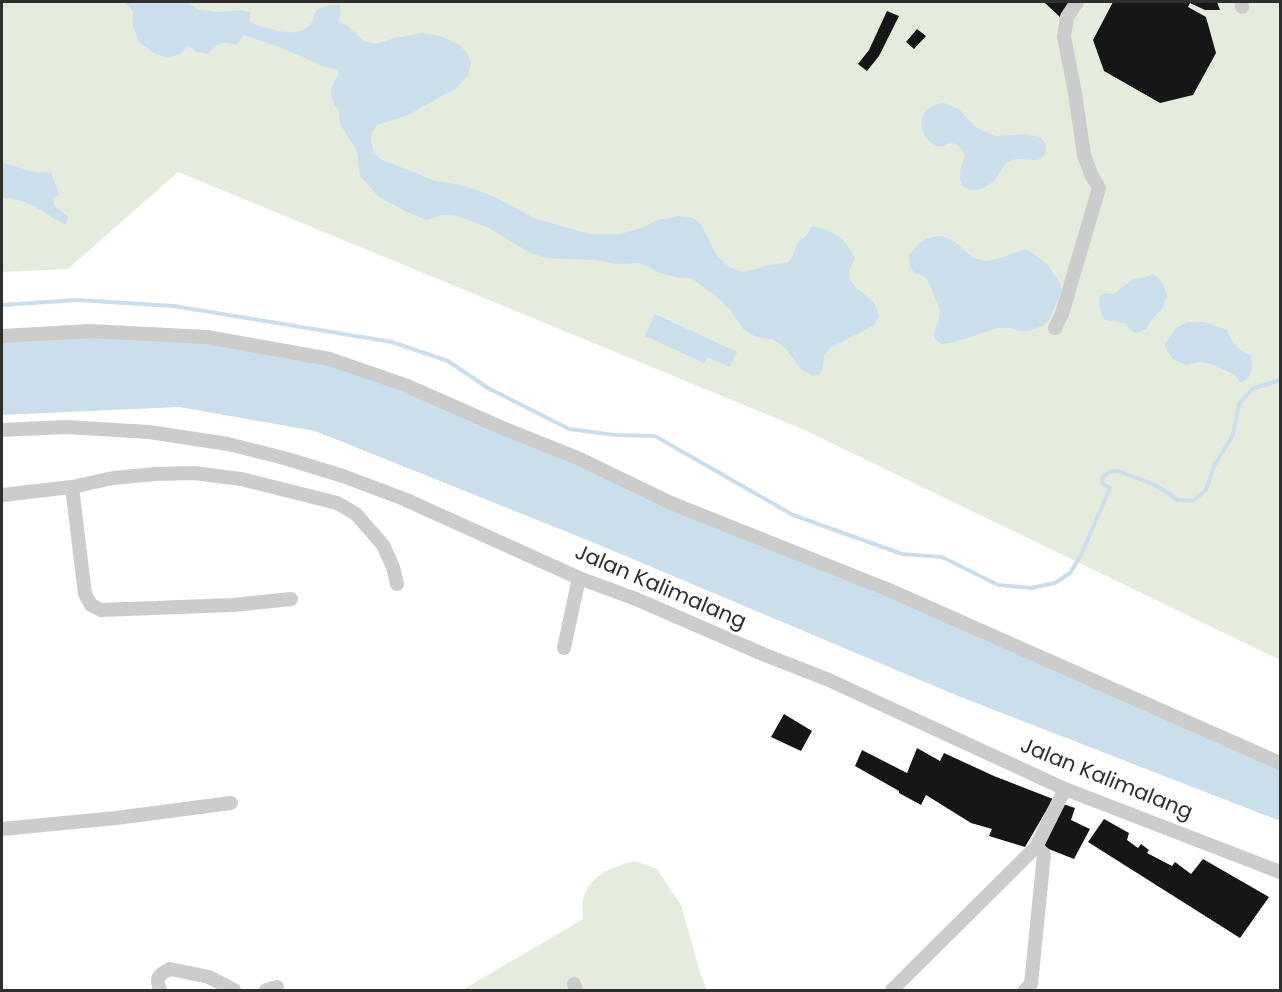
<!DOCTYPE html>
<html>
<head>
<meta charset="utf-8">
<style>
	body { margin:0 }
	#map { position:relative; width:1282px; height:992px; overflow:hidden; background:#fff; font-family:Poppins,sans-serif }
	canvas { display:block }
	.frame { position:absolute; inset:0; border:3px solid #2f2f2f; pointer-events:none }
</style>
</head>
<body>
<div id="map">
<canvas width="1282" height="992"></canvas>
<div class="frame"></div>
</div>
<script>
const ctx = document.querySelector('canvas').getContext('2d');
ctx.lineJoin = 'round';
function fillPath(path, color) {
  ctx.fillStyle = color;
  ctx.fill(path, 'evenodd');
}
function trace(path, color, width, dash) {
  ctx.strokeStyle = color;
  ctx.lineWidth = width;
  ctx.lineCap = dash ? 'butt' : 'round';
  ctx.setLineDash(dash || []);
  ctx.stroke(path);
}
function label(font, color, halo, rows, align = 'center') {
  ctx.font = font + ' Poppins,sans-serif';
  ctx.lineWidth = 6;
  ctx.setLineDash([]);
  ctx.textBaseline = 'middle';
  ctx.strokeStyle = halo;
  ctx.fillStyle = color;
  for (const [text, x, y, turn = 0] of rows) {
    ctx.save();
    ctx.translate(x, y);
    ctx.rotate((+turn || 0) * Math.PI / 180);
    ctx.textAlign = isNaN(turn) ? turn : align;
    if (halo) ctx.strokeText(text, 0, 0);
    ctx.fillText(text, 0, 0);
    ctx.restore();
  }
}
fillPath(new Path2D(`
	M2 2H1280V660L802 429 178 172 68 269 2 272Z
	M635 861 657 869 682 907 700 973 707 990H462L583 919C583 913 582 906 583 900 588 875 614 866 635 861Z`), '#e5ecde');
fillPath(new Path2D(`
	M125 2H186L198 9 219 12 242 10 250 12 249 22C266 27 297 42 311 23 314 19 315 13 316 10L329 5H340L341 13 338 21 348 26 364 41 375 44 395 38 423 33 440 36 458 44 467 53 471 62 468 75 456 88 408 115 377 125 372 133 371 141 374 153 380 159 436 181 461 185 493 196 536 219 590 234H620L638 229 658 220 679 216 692 217 701 224 717 256 729 267 742 272 756 269 765 265 787 263 791 259 798 243 807 235 812 226C835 231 844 237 855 258L849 271V279C852 282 855 287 859 290 870 299 877 302 879 317L873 326 833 346 824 355 823 367 820 374 813 376 802 370 785 348 772 339 756 337 744 330 731 311 716 296 691 278H678L660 273 640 263 615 264 595 260 547 258 532 254 487 227 457 216 442 215 427 220 411 214 379 197 360 176 357 151 340 124 339 110C327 98 330 87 339 74L338 70 320 65 284 49 244 35 236 45C221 41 218 43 208 54L197 52 188 46 180 54 168 58 155 54 139 42 133 26V12Z
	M944 103 959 109 973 125 977 128 996 136 1026 134 1040 137 1046 144 1045 154 1038 160C1029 160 1018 157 1009 161 1002 165 1000 175 994 180 985 190 965 197 960 179 959 172 963 162 965 155 962 151 960 146 955 144 948 141 944 149 937 146 925 141 917 125 924 114 929 106 935 104 944 103Z
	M2 163 35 172 51 173 59 194 53 199 54 205 68 217 66 224 61 223C43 211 25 198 2 198Z
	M942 236 954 241 973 258 986 261 1001 258 1025 249 1030 251 1047 264 1060 283 1061 292 1049 320 1043 326 1024 332 1010 328H998L955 342 941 344 934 338C934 328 941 319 940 310 939 307 929 281 927 279 924 275 919 274 914 273L910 266 909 255C920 241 926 237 942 236Z
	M1152 274C1161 277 1165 288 1168 297L1165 301 1161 310 1151 320 1146 329 1137 333 1132 331 1125 323 1105 320C1100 314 1099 304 1100 296L1104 293 1114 294 1133 279 1143 278Z
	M655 314 737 352 730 367 707 357 704 363 645 336Z
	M1188 322H1205L1227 330C1233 344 1236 348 1250 355 1254 365 1253 380 1240 382L1235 375 1212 364 1199 362 1186 365 1173 359 1167 351 1165 344 1176 328Z
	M2 337H199L330 359 1280 763V821L958 696 597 544 315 431 179 407 2 415Z`), '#cbdeeb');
trace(new Path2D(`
	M2 305 77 300 174 306 392 342 448 361 488 388 569 429 615 435 655 436 793 515 902 554 942 557 998 585 1031 588 1055 583 1070 573 1081 555 1110 488 1103 484 1102 478 1109 472 1118 471 1155 485 1178 500 1193 501 1206 490 1214 466 1233 435 1239 404 1252 389 1280 380`), '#cbdeeb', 4);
fillPath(new Path2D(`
	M1046 2H1075L1061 18 1045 3Z
	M1113 2H1217L1220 10H1205L1190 3 1188 7 1206 17 1216 53 1193 95 1160 103 1104 71 1093 40Z
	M887 11 899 16 879 56 867 71 858 64 869 50Z
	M917 29 926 36 914 49 906 42Z
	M784 714 812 731 801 751 771 737Z
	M917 748 940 761 944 753 994 776 1053 799 1025 847 989 836 992 829 971 823 926 795 921 805 899 793V791L855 766 862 750 907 773Z
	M1060 803 1075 808 1071 820 1090 829 1074 859 1041 846Z
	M1104 819 1129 833 1127 840 1138 848 1141 844 1149 850 1147 853 1172 866 1175 862 1191 874 1203 859 1269 897 1240 938 1088 842Z`), '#161616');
trace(new Path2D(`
	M1241 2 1242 7
	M1055 328 1062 314 1099 188 1091 174 1084 155 1075 93 1064 37 1067 17 1077 2
	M2 336 90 331 207 337 330 359 405 385 505 429 580 459 671 503 889 590 1280 763
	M2 430 66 427 149 432 228 444 284 458 343 476 404 499 579 578 636 599 765 655 829 680 1065 789 1280 872
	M72 487 85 594 91 605 101 610 233 605 291 599
	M2 495 72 487 113 478 156 474 194 473 241 479 337 503 356 514 383 545 393 567 397 584
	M564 648 579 578
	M2 829 116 818 231 803
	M574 984 576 990
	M160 990C155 977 159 975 170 969L209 977 234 990
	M266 990 277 987
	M892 990 1036 847 1065 789
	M1025 990 1031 984 1044 854 1036 847`), '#ccc', 14);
label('21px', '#2f2f2f', '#fff', [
	["Jalan Kalimalang",660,588,23],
	["Jalan Kalimalang",1106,780,22]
]);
</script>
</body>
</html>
